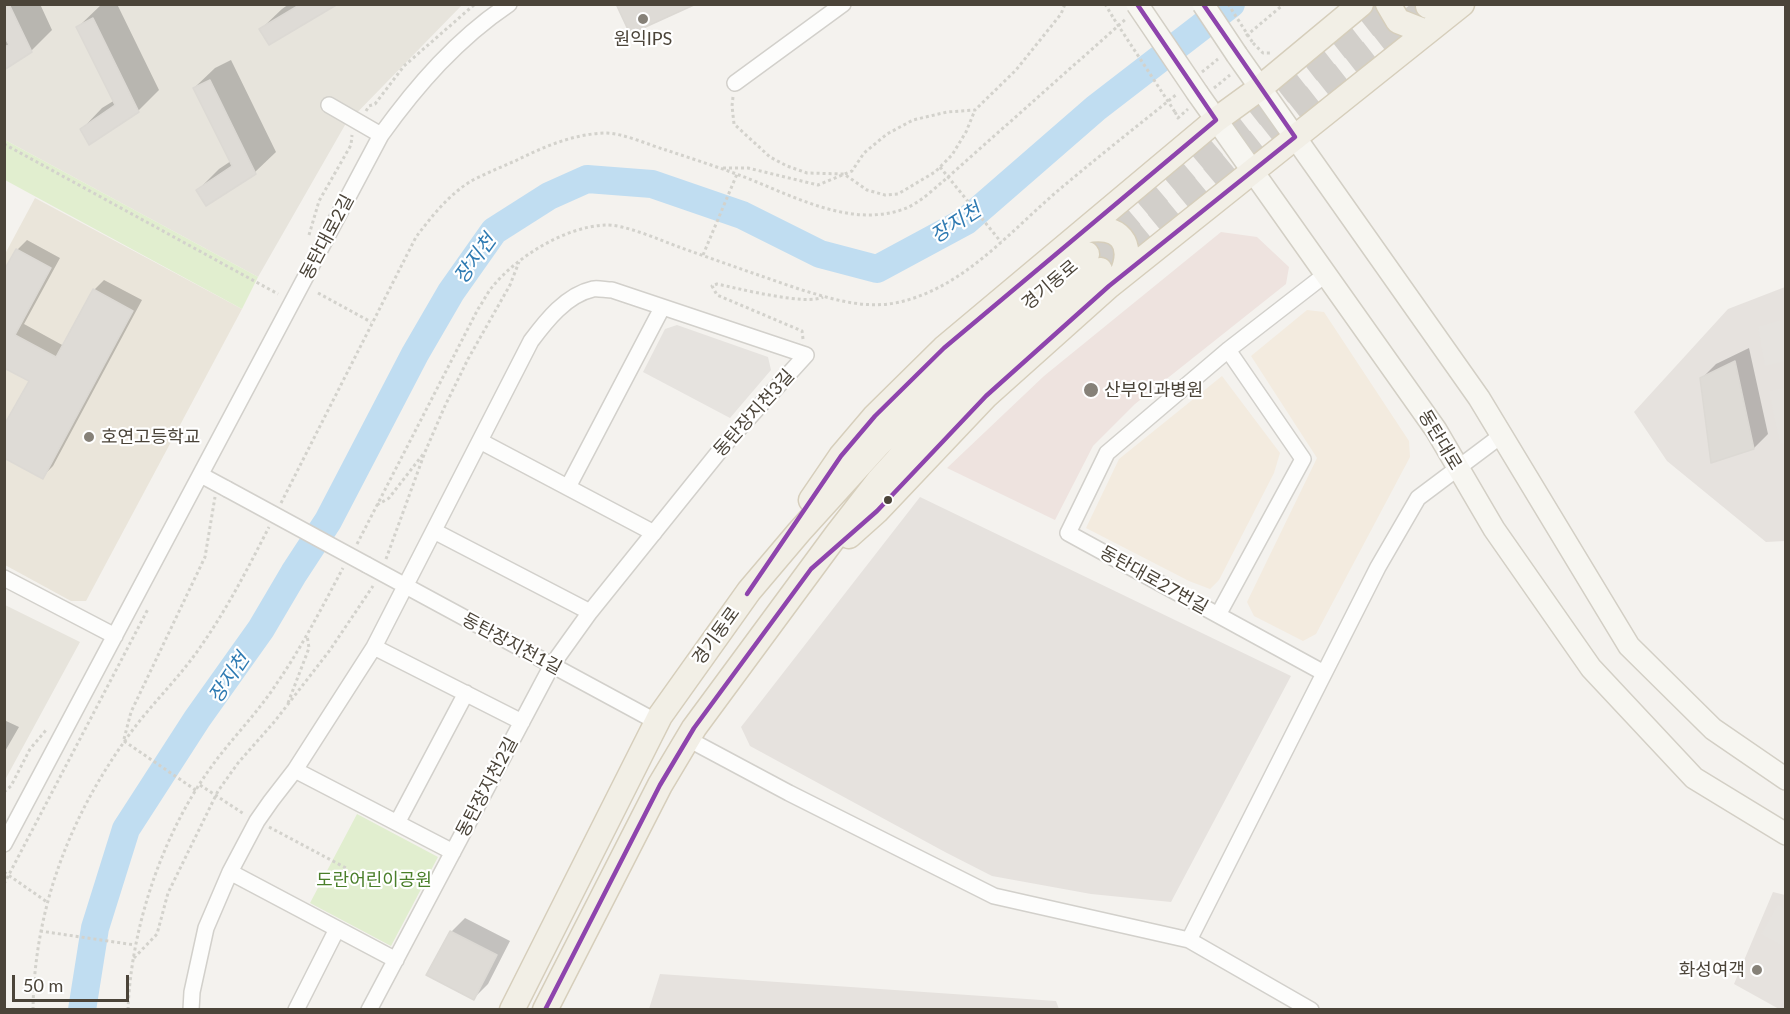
<!DOCTYPE html>
<html>
<head>
<meta charset="utf-8">
<style>
	body { margin:0 }
	#map { position:relative; width:1790px; height:1014px; overflow:hidden; background:#f4f2ee; font-family:Lato,sans-serif }
	canvas { display:block }
	.frame { position:absolute; inset:0; border:6px solid #4b4439; pointer-events:none }
	.scale { position:absolute; left:12px; top:975px; width:117px; height:27px; box-sizing:border-box; border:3px solid #4b4439; border-top:0; padding-left:8px; font-size:18px; line-height:21px; white-space:nowrap; color:#4b4439; -webkit-text-stroke:4px #fff; paint-order:stroke }
</style>
</head>
<body>
<div id="map">
<canvas width="1790" height="1014"></canvas>
<div class="frame"></div>
<div class="scale">50 m</div>
</div>
<script>
const ctx = document.querySelector('canvas').getContext('2d');
ctx.lineJoin = 'round';
function fillPath(path, color) {
  ctx.fillStyle = color;
  ctx.fill(path, 'evenodd');
}
function trace(path, color, width, dash) {
  ctx.strokeStyle = color;
  ctx.lineWidth = width;
  ctx.lineCap = dash ? 'butt' : 'round';
  ctx.setLineDash(dash || []);
  ctx.stroke(path);
}
function label(font, color, halo, rows, align = 'center') {
  ctx.font = font + ' Lato,"Noto Sans KR",sans-serif';
  ctx.lineWidth = 4.5;
  ctx.setLineDash([]);
  ctx.textBaseline = 'middle';
  ctx.strokeStyle = halo;
  ctx.fillStyle = color;
  for (const [text, x, y, turn = 0] of rows) {
    ctx.save();
    ctx.translate(x, y);
    ctx.rotate((+turn || 0) * Math.PI / 180);
    ctx.textAlign = isNaN(turn) ? turn : align;
    if (halo) ctx.strokeText(text, 0, 0);
    ctx.fillText(text, 0, 0);
    ctx.restore();
  }
}
fillPath(new Path2D(`
	M4 5H462L345 125 258 277 5 140Z
	M5 605 80 642 5 780Z`), '#e7e4dc');
fillPath(new Path2D(`
	M1307 310 1324 312 1409 441 1410 457 1316 634 1303 641 1254 616 1247 602 1317 458 1251 356Z
	M1222 376 1280 453 1274 473 1219 580 1210 589 1189 581 1086 528 1119 459Z`), '#f3ebdf');
fillPath(new Path2D(`
	M1785 287V541L1766 542 1667 461 1634 412 1728 309Z
	M920 497 1291 676 1171 902 1091 894 992 876 945 852 750 746 741 727Z
	M1773 892 1785 895V1009H1779L1734 984Z
	M660 974 1056 1001 1059 1009H649Z`), '#e6e2de');
fillPath(new Path2D(`
	M35 198 242 309 86 601H71L5 565V254Z`), '#eae5da');
fillPath(new Path2D(`
	M1221 232 1257 237 1289 267 1286 284 1135 404 1093 446 1055 520 947 468 1044 376Z`), '#eee3df');
fillPath(new Path2D(`
	M5 140 258 277 242 309 5 180Z
	M357 814 438 857 391 946 310 903Z`), '#e1eecf');
fillPath(new Path2D(`
	M1785 319V361L1765 366 1758 327Z
	M677 325 768 357 771 370 730 418 643 372 665 329Z
	M1785 388V443L1780 444 1769 391Z
	M1778 904 1785 909V947L1761 934Z`), '#e6e3df');
fillPath(new Path2D(`
	M4 4H40L52 30 31 51 4 68V42L8 40Z
	M102 4H117L159 90 138 111 82 129 102 108 115 100 78 27Z
	M289 4H335L261 29 282 9Z
	M231 60 276 152 255 172 198 190 219 169 231 161 194 88 215 68Z
	M27 240 60 258 24 324 64 346 94 290 104 280 142 300 53 466 42 477 31 380 6 366 4 369V273L17 250Z
	M1749 348 1768 434 1754 448 1702 378 1716 364Z
	M4 720 19 727 4 753Z
	M465 918 510 941 488 984 474 998 428 974 451 932Z`), '#0003');
trace(new Path2D(`
	M82 1010 95 928 126 829 197 719 261 629 294 573 328 521 415 354 451 292 494 231 549 196 587 179 652 184 742 215 820 254 877 269 966 221 1096 108 1231 4`), '#c0ddf1', 28);
const building = new Path2D(`
	M4 4H9L32 52 4 70V47L9 45 4 36Z
	M301 4H338L269 45 259 29Z
	M616 4H696L630 34Z
	M93 18 139 112 89 145 80 129 115 105 76 27Z
	M210 80 256 174 206 206 196 190 232 166 193 88Z
	M16 249 51 268 15 335 56 357 93 289 133 311 43 479 4 458V425L29 381 4 368V270Z
	M1735 361 1754 449 1711 463 1700 378Z
	M450 931 497 955 474 1000 426 975Z`);
fillPath(building, '#dedbd6');
trace(building, '#dcd9d4', 1.5);
trace(new Path2D(`
	M1087 254 1225 137 1395 4
	M1100 270 1240 154 1428 6`), '#d2cfca', 24, [24, 12]);
const street = new Path2D(`
	M735 83 843 4
	M329 105 381 135
	M1228 350 1303 459 1218 615 1068 533 1107 453 1228 350 1326 274
	M480 441 654 533
	M201 475 227 489
	M568 487 662 308
	M434 531 590 612
	M367 565 657 722
	M4 578 115 636
	M1218 615 1324 673
	M374 647 522 722
	M688 739 789 793 994 896 1189 940 1378 567 1418 498 1502 435
	M295 770 453 852
	M397 823 466 693
	M4 844 381 135C417 85 457 39 509 4
	M230 872 396 960
	M1189 940 1311 1010
	M191 1010 192 992 206 928 230 872 257 821 271 801 295 770 374 647 531 341C546 321 566 295 593 289 598 288 606 290 612 290L806 355 726 443 590 612 552 665 369 1010
	M296 1010 337 929`);
const secondary = new Path2D(`
	M1237 55 1479 398 1629 646 1713 729 1786 779
	M1198 94 1436 430 1494 529 1591 668 1694 778 1786 834`);
const primary = new Path2D(`
	M1388 4 1398 21 1426 32
	M1428 6 1430 4
	M1084 231C1119 223 1136 243 1121 276
	M811 500 841 456 875 416 944 348 1216 120 1260 88 1361 4
	M849 536 877 511 986 396 1109 286 1462 4
	M512 1010 660 716 749 591 799 532 878 445 977 347 1087 254
	M545 1010 660 785 694 728 837 534 879 480 950 402 1032 326 1100 270`);
trace(street, '#d2d0cb', 18);
trace(secondary, '#d3cfc5', 24);
trace(primary, '#d6cebb', 27);
trace(new Path2D(`
	M1105 4 1114 19
	M1246 36 1284 4
	M1253 43 1263 53H1271
	M1202 72 1218 59
	M1214 88 1230 75
	M733 97 732 106 734 124 770 157 787 166 807 173 844 174 867 190 885 195 898 194 935 172 952 155 966 132 975 110
	M366 111 369 106 375 104 404 66 475 4
	M1175 112 1178 118 1188 109
	M4 144 278 294
	M940 167 1001 242
	M723 168H748L818 185 852 171 864 153 887 134 913 120 947 112 975 110 1016 70 1061 14 1065 4
	M309 235 319 201 351 145 352 135
	M703 255 737 174
	M318 293 371 322
	M803 339 802 331 717 295 712 286 717 284C736 288 807 306 823 297
	M281 503 416 237C432 216 450 193 473 180 487 173 501 167 515 161 543 147 573 134 605 133 623 133 649 145 666 150 690 158 715 166 739 175 790 194 849 229 904 209 920 203 935 188 948 177L1127 18
	M377 505 389 498 424 453
	M357 544 478 309C483 302 487 293 493 286 518 256 565 227 605 225 624 224 660 240 679 247 718 261 758 275 799 289 832 299 865 310 900 302 963 287 1007 235 1054 194 1094 160 1136 127 1177 94
	M386 559 425 452 444 408 468 359 510 285 519 262
	M288 703 309 648 307 635
	M124 739 131 712 205 557 215 497
	M124 741 197 791
	M200 785 244 814
	M4 792 11 786 30 749 47 729
	M269 827 346 868
	M4 872 47 902
	M4 884 148 609
	M40 931 135 945
	M134 958 157 934 168 893 218 791 238 763 275 721 330 650 373 586
	M33 1010C34 912 68 821 124 742 147 708 178 680 201 646 227 609 248 568 269 527
	M128 1010C131 928 162 836 209 770 230 740 257 714 277 683 302 647 322 607 343 568`), '#d3d2cc', 3, [3, 3]);
trace(street, '#fdfdfc', 15);
trace(secondary, '#f7f6f1', 21);
trace(primary, '#f2efe6', 24);
const streetBridge = new Path2D(`
	M227 489 367 565`);
const secondaryBridge = new Path2D(`
	M1137 4 1198 94
	M1203 4 1237 55`);
trace(streetBridge, '#d2d0cb', 18, []);
trace(secondaryBridge, '#d3cfc5', 24, []);
trace(new Path2D(`
	M1228 4 1253 43
	M1114 19 1175 112`), '#d3d2cc', 3, [3, 3]);
trace(streetBridge, '#fdfdfc', 15);
trace(secondaryBridge, '#f7f6f1', 21);
trace(new Path2D(`
	M747 594 841 456 875 416 944 348 1216 120 1137 4
	M545 1010 660 785 694 728 811 569 877 511 986 396 1109 286 1295 137 1203 4`), '#8e44ad', 4.5);
for (const [x, y, r, color] of [
	[643,19,6,"#868178"],
	[1091,390,8,"#868178"],
	[89,437,6,"#868178"],
	[888,500,5,"#4b4439"],
	[1757,970,6,"#868178"]
]) {
  const dot = new Path2D();
  dot.arc(x, y, r, 0, 2 * Math.PI);
  ctx.fillStyle = color;
  ctx.fill(dot);
  trace(dot, '#fff', 2);
}
label('18px', '#4b4439', '#fff', [
	["원익IPS",643,39,"center"],
	["산부인과병원",1104,390],
	["호연고등학교",101,437],
	["화성여객",1745,970,"right"]
], 'left');
label('18px', '#4b4439', '#fff', [
	["동탄대로2길",327,237,-62],
	["경기동로",1050,285,-40],
	["동탄장지천3길",754,413,-48],
	["동탄대로",1440,440,59],
	["동탄대로27번길",1154,580,29],
	["경기동로",716,636,-54],
	["동탄장지천1길",512,644,28],
	["동탄장지천2길",487,787,-62]
]);
label('18px', '#4a7f2a', '#fff', [
	["도란어린이공원",374,880]
]);
label('italic 20px', '#2e7ab2', '#fff', [
	["장지천",956,223,-33],
	["장지천",475,259,-54],
	["장지천",229,678,-56]
]);
</script>
</body>
</html>
